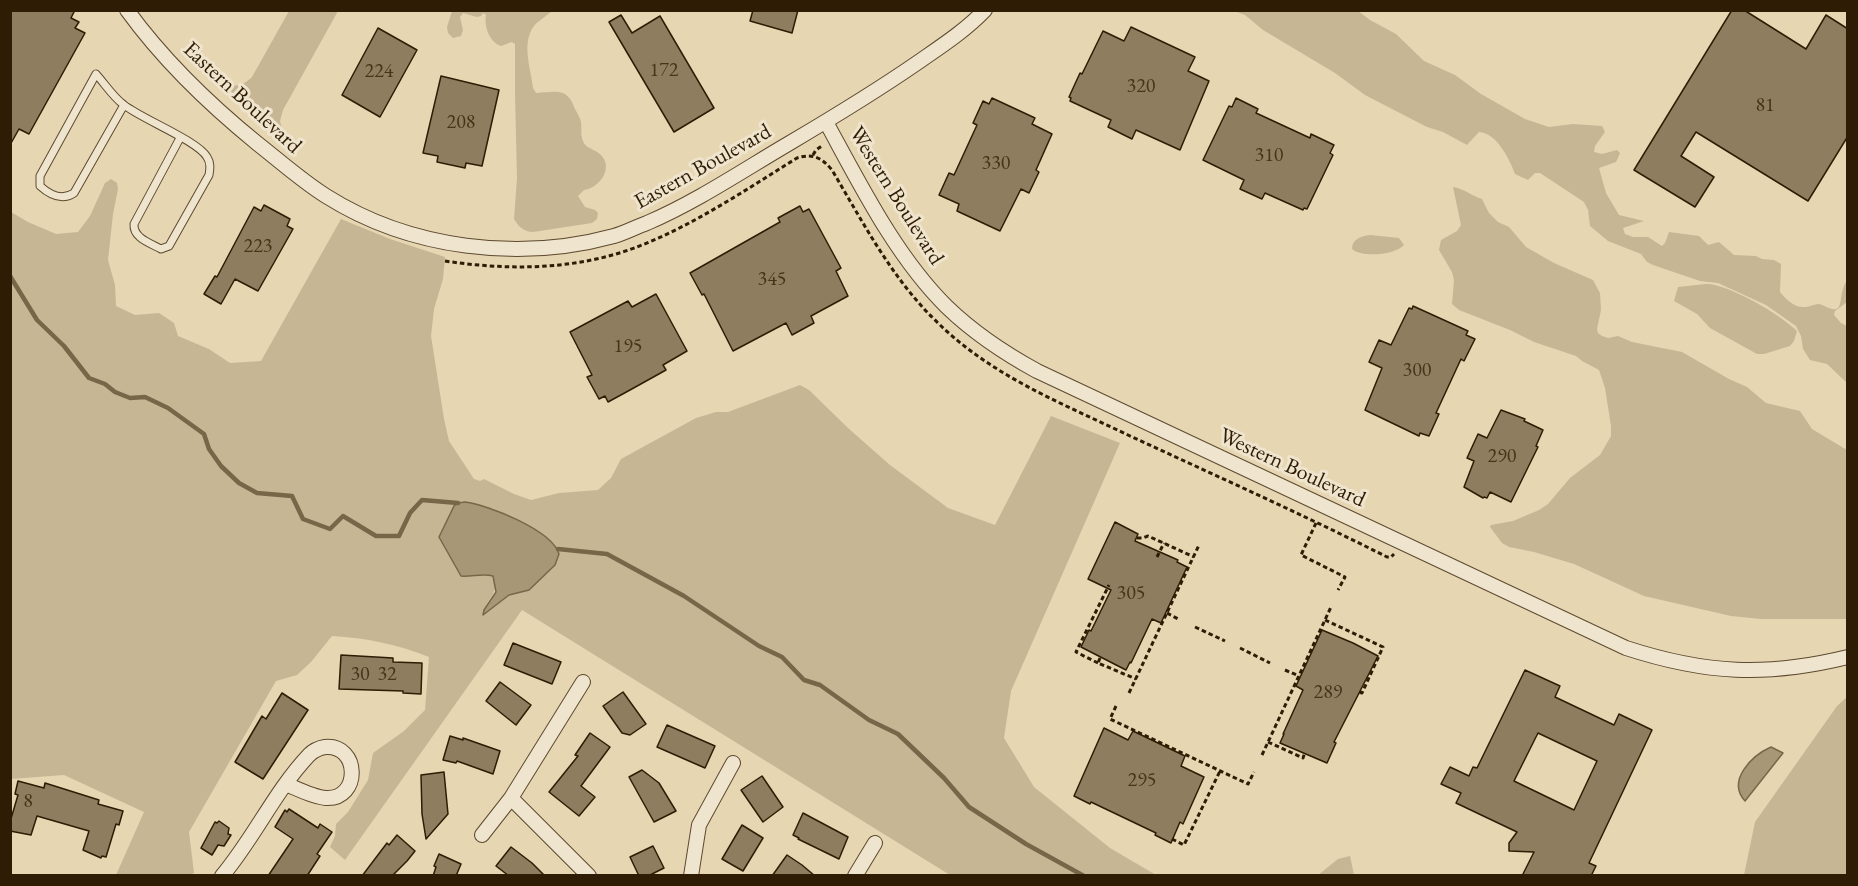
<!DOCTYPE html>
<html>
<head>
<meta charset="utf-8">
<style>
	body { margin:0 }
	#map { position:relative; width:1858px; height:886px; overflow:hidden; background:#e6d6b2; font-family:"EB Garamond",serif }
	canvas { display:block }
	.frame { position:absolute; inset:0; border:12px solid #2f1c04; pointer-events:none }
</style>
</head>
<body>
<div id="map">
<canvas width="1858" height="886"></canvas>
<div class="frame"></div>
</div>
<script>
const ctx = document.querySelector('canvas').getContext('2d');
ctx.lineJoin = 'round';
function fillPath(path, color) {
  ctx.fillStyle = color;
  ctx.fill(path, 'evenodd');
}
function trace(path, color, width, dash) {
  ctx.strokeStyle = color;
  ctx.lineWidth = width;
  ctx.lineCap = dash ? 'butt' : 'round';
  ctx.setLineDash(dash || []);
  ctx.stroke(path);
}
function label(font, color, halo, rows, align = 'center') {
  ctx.font = font + ' "EB Garamond",serif';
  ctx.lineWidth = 6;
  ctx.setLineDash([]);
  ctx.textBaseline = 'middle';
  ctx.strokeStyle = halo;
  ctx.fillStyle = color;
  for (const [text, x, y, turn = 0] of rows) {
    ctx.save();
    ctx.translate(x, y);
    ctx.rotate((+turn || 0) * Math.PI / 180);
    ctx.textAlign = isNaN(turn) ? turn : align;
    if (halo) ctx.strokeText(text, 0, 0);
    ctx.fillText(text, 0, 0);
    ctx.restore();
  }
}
fillPath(new Path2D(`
	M289 11H338L283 110 280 121 284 136 222 84C235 86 242 87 252 77Z
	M452 11H552C547 16 539 20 534 26 521 43 531 69 533 88L536 93C557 92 567 87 575 109 577 113 580 117 581 122 582 128 580 135 583 141 586 150 599 149 604 159 611 172 598 188 584 190L578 196 585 207 595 210 598 213 597 219 592 223 533 232C524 232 518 226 514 219L517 178 515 94V44L512 42 501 46C489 42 484 26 486 15L483 13 481 16 477 17 463 13 460 17 463 30 461 36 453 38 448 33 447 27Z
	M1234 11H1358L1370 20 1396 34 1424 61 1455 75 1481 94 1525 119 1549 127 1573 124 1602 126 1605 132 1595 146 1594 152 1602 154 1617 150 1620 153 1616 162 1599 168 1606 193 1619 215 1644 221 1623 228 1625 234 1633 237H1648L1662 246 1665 243 1669 232 1699 236 1708 245 1719 242 1734 255 1756 256 1762 259 1774 260 1781 264 1780 292C1786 299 1794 308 1805 307 1810 307 1814 304 1819 304 1825 305 1832 312 1838 308 1842 305 1840 289 1847 281V302L1835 311 1834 315 1841 323 1847 326V383L1827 364 1810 360 1803 349 1801 336 1796 326 1766 305 1718 283 1700 281 1653 265 1647 262 1641 254 1608 241 1590 226 1588 210 1584 202 1540 173H1535L1528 180 1515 174C1510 160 1497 133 1479 132L1467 145 1443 132 1427 127 1365 95 1335 73 1263 30 1245 15Z
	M111 179 117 183 118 189 113 214 108 260 115 285 116 306 135 315 159 313 174 323 178 336 209 349 230 363 261 361 341 219 390 239 445 257 443 279 434 309 431 336 444 419 449 441 474 479 480 481 484 479 514 494 531 500 559 493 598 490 611 478 621 459 696 418 716 412H728L800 385 809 390 848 428 890 465 948 508 995 525 1051 416 1120 443 1011 691 1004 738 1034 787 1110 848 1156 875H950L522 610 345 860 330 847 335 836 336 824 348 812 368 780 373 753 404 731 425 710 429 657C397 644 366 638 332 636L311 662 297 675 276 681 189 832 194 873 189 875H116L144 812 64 775 11 779V212L28 222 56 234 78 232 90 216 105 183ZM458 503 529 590 509 595 484 614C486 597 500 596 493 576 479 571 464 583 455 564Z
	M1453 187C1463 188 1472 196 1482 199L1489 213 1498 222 1509 227 1526 247 1554 263 1593 280 1600 293 1601 310 1597 329 1598 333 1602 336 1608 338 1618 336 1632 342 1682 352 1729 379 1747 387 1766 403 1800 411 1812 429 1847 450V619H1761L1731 616 1644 596 1574 564 1534 552 1509 547 1502 543 1490 527 1491 525 1513 521 1539 510 1548 504 1570 478 1600 455 1611 436V426L1605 388 1599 370 1582 361 1576 356 1534 342 1510 330 1459 310 1452 304 1454 280 1452 272 1439 250 1441 240 1457 231 1461 225Z
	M1370 235 1399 238 1404 245C1395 255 1362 258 1352 249 1352 239 1361 236 1370 235Z
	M1706 284C1729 284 1781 315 1797 331L1794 341 1790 346 1764 354H1757L1710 328 1697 314 1674 301 1678 287Z
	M1847 697V875H1744L1755 822 1837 706Z
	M1350 856 1354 875H1318L1338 859Z`), '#c7b694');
const water = new Path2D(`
	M465 502C488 505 552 530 559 554L555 565 529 590 509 595 483 615 484 610 496 592 493 576C483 573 472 577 461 576L439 537 454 506 458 503Z
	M1771 747 1783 753 1745 801C1726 780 1753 755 1771 747Z`);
fillPath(water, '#a89777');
trace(water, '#786649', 1.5);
trace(new Path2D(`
	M10 276 37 320 64 346 89 378 105 384 115 392 130 398 145 397 168 408 204 434 209 449 221 466 239 483 257 493 292 496 303 519 330 529 343 516 376 536H399L410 513 422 500 458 503
	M558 549 607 554 684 596 759 646 782 657 804 680 820 685 869 720 898 734 944 778 969 807 1026 844 1084 876`), '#786649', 4.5);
const building = new Path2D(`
	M10 10H75L71 18 79 22 75 28 85 33 29 134 19 129 10 145Z
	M753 10H798L792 33 750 21Z
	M1732 10H1744L1806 49 1826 15 1848 29V136L1808 201 1696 132 1681 156 1714 177 1695 207 1634 170Z
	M621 15 632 33 660 16 714 108 674 132 609 22Z
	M1131 27 1195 57 1188 71 1209 81 1180 150 1136 130 1132 139 1108 127 1111 120 1070 101 1071 98 1069 97 1080 73 1082 74 1103 31 1124 41Z
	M378 28 417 50 380 117 342 95Z
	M441 76 499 90 482 166 466 163 465 168 437 162 438 156 423 153Z
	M992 98 1035 118 1032 124 1052 134 1036 170 1039 172 1029 193 1021 189 1000 231 957 211 959 204 939 195 949 173 954 175 977 125 973 123 983 101 989 104Z
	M1236 98 1258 109 1256 113 1310 138 1311 134 1334 145 1330 153 1333 155 1307 209 1304 208 1303 210 1265 193 1262 199 1240 189 1244 180 1203 160 1229 106 1232 107Z
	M264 205 290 219 287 226 293 229 258 291 235 279 221 304 204 294 215 276 217 277 254 207 261 211Z
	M800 206 803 212 809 209 841 268 836 271 848 296 811 316 814 323 792 335 786 323 733 351 704 294 702 295 690 273 780 222 778 218Z
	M656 294 687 351 663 365 666 370 630 390 608 402 605 396 599 399 587 377 592 375 570 332 628 301 632 307Z
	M1413 306 1468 331 1466 335 1475 339 1464 361 1461 359 1436 413 1439 414 1429 436 1420 433 1419 436 1365 410 1382 368 1369 362 1379 340 1391 345 1409 308 1412 309Z
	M1501 410 1525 419 1524 421 1543 430 1536 446 1538 447 1511 502 1490 492 1487 498 1484 497 1483 498 1464 487 1474 461 1467 458 1478 434 1487 438Z
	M1115 522 1138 534 1135 541 1178 560 1177 562 1187 567 1161 623 1152 619 1131 663 1130 662 1126 670 1081 647 1089 630 1091 631 1111 590 1088 579Z
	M1322 630 1353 643 1378 656 1334 742 1336 743 1327 763 1280 743 1284 734H1283L1303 690 1296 686Z
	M513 643 561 662 552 684 504 665Z
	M341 655 393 658V662L422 663 421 694 403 693V691L339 689Z
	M1525 670 1560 686 1555 697 1614 725 1619 714 1652 730 1589 863 1596 866 1591 876H1522L1534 852 1509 851V843L1517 832 1456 803 1461 793 1441 784 1450 767 1469 776 1473 767 1477 768ZM1538 733 1597 761 1574 810 1514 781Z
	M500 682 531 705 516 725 486 701Z
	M623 692 646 724 630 735 622 733 603 706Z
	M282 693 308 710 263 779 235 762 262 716 266 719Z
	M667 725 715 746 705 768 657 747Z
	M1104 728 1128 740 1133 731 1185 756 1181 766 1204 777 1183 824 1180 822 1171 843 1155 835 1156 833 1091 802 1090 804 1074 796Z
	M590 733 610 747 581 786 595 797 579 816 549 792 578 756 575 755Z
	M450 736 463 740V738L500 751 493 774 457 761 456 763 443 760Z
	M642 770 659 783 676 811 654 822 629 777Z
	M444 772 448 814 426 839 422 814 421 775Z
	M762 776 783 807 763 822 741 790Z
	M18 781 44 788 45 783 99 800 98 804 123 811 119 825 116 824 106 857 102 856 101 858 83 850 89 831 37 816 31 835 10 831V822L18 795 15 794Z
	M289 809 318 828 320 824 332 832 317 854 320 856 307 876H268L293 839 275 827 285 810 287 812Z
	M803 813 848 837 839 859 798 839 799 838 793 835Z
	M219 821 229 828 228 834 231 835 224 846 218 845 212 855 201 848 215 822 217 823Z
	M742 825 763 838 743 871 722 859Z
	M397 835 415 851 407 861 392 876H362L387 843 389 845Z
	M653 846 664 868 648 876H639L630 857Z
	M511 847 532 863 545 876H509L496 866Z
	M439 854 461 864 456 876H433L436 867 434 866Z
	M787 855 802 865 815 876H772Z`);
fillPath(building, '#8e7d5e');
trace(building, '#2f1c04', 1.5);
const lane = new Path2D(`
	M124 105 74 193C62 201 50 195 40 186V176L96 74C105 84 113 97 124 105 142 119 198 141 207 157 211 163 210 169 209 175L169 246 161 249C150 243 133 238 134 224L180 138`);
const street = new Path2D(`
	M127 10C164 61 210 105 258 144 281 162 302 181 326 196 410 249 519 262 614 236 625 233 636 227 647 223 696 202 742 171 788 144 832 118 875 92 917 63 940 47 965 31 985 10
	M826 122C860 184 896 257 947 307 974 333 1004 353 1037 371L1626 648C1706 674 1766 677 1848 657
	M511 798 589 876
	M482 835 511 798 583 682
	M222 876C254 838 275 791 309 755 313 751 319 748 325 747 360 744 361 800 326 798 313 797 298 789 286 784
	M691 876 699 825 733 763
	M855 876 875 843`);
trace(lane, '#5d4a30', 9);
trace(street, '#5d4a30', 16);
trace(new Path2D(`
	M813 155 816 150 823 145
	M445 261C511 271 580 270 642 245 697 223 747 189 797 158 813 153 822 158 832 170 864 224 892 279 938 323 992 376 1061 403 1128 435 1214 475 1302 514 1387 557H1391L1394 554
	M1316 523 1301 555 1345 577 1338 590
	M1137 538H1143L1148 536 1194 557
	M1157 557 1164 543
	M1167 613 1180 620
	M1325 620 1383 647 1362 693 1359 692
	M1195 627 1225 641
	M1240 648 1270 663
	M1100 658 1098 663 1136 679
	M1098 663 1076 652 1109 585
	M1285 670 1299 676
	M1129 693 1199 545
	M1116 706 1110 719 1248 784 1254 772
	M1268 742 1303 758 1305 752
	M1262 755 1331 607
	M1172 839 1184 845 1220 771`), '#2f1c04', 3, [4.5, 3]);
trace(lane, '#efe4cd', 7);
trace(street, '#efe4cd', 14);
label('20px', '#47341a', null, [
	["172",664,71],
	["224",379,72],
	["320",1141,87],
	["81",1765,106],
	["208",461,123],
	["310",1269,156],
	["330",996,164],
	["223",258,247],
	["345",772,280],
	["195",628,347],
	["300",1417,371],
	["290",1502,457],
	["305",1131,594],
	["30",360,675],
	["32",387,675],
	["289",1328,693],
	["295",1142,781],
	["8",28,802]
]);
label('22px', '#2f1c04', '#efe4cd', [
	["Eastern Boulevard",242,98,43],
	["Eastern Boulevard",703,167,-29],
	["Western Boulevard",896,196,58],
	["Western Boulevard",1292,468,25]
]);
</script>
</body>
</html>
